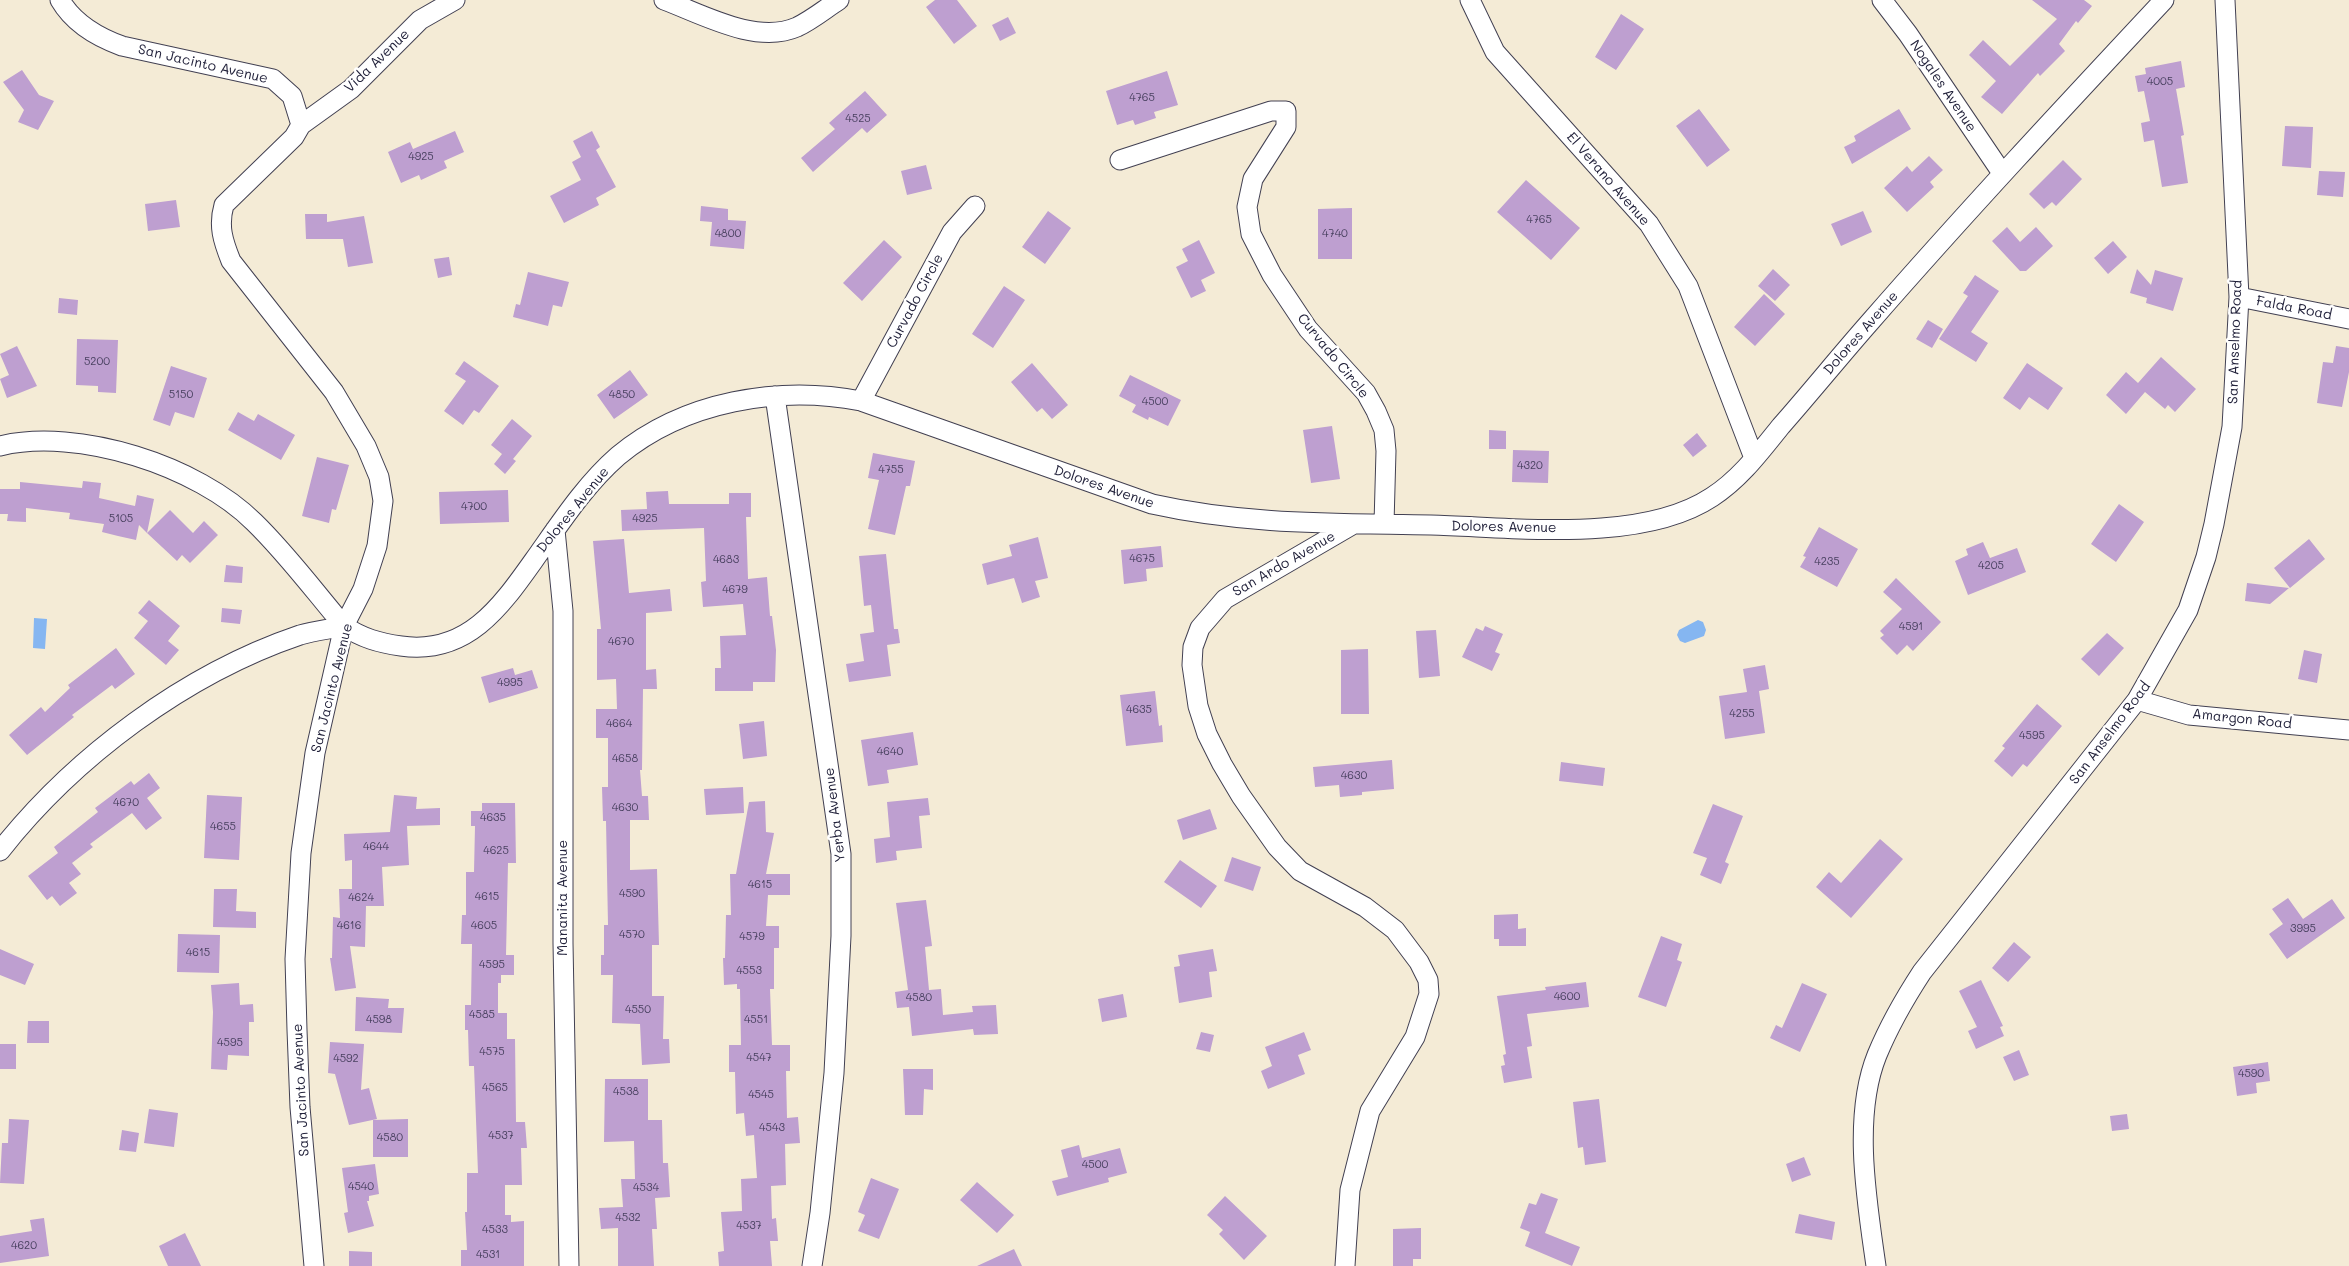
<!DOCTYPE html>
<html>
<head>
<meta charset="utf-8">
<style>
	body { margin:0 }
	canvas { display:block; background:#f4ebd6 }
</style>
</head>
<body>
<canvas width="2349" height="1266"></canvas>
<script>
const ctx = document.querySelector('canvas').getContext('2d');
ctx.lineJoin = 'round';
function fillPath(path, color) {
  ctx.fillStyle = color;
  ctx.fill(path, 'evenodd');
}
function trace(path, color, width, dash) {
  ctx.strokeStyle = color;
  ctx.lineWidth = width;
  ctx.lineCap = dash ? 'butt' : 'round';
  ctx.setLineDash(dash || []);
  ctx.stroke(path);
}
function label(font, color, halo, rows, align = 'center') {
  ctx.font = font + ' Mali,sans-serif';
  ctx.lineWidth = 5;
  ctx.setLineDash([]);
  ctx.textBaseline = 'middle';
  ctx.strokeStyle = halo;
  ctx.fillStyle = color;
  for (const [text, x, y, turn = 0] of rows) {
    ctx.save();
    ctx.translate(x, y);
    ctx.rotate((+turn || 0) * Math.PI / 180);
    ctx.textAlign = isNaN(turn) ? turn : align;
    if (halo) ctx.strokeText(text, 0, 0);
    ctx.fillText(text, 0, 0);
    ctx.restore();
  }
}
fillPath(new Path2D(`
	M34 618 47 619 45 649 33 648Z
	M1698 620 1703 622 1706 630 1704 636 1685 643 1680 641 1677 635 1679 630Z`), '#85b6f1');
fillPath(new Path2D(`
	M935 0H957L977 26 954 44 926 7Z
	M2032 0H2084L2092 6 2078 23 2076 21 2059 44 2065 51 2040 76 2038 73 2002 114 1981 97 1996 81 1969 55 1983 40 2010 66 2057 19Z
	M1621 14 1644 29 1616 70 1595 57Z
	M1008 17 1016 33 1000 41 992 25Z
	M2181 61 2185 87 2176 89 2184 135 2181 136 2188 183 2162 187 2154 140 2144 142 2141 123 2150 121 2144 91 2138 92 2135 76 2146 74 2145 68Z
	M22 70 39 95 54 101 38 130 18 122 24 110 3 82Z
	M1167 71 1178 105 1154 112 1156 118 1135 125 1133 120 1117 125 1106 91Z
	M865 91 887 115 867 133 862 128 813 172 801 158 835 129 829 123Z
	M1699 109 1730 150 1707 167 1676 126Z
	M1899 109 1911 129 1852 164 1844 147 1856 141 1854 136Z
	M2285 126 2313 127 2311 168 2282 166Z
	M455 131 464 152 444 161 447 168 421 180 419 175 401 183 388 152 410 142 413 149Z
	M592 131 600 147 596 150 616 187 596 198 599 205 564 223 550 196 581 180 572 162 581 157 573 141Z
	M1929 156 1943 170 1930 182 1934 187 1907 212 1884 188 1907 166 1912 172Z
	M2063 160 2082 179 2056 206 2052 202 2044 209 2029 194Z
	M926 165 932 189 907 195 901 171Z
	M2319 171 2345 172 2343 197 2317 195Z
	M1526 180 1580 228 1551 260 1497 212Z
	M176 200 180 227 148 231 145 204Z
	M701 206 728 209V220L746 221 744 249 710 246 712 222 700 221Z
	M1352 208V259H1318V209Z
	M1048 211 1071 228 1045 264 1022 247Z
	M1863 211 1872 232 1841 246 1831 224Z
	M305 214H327V222L364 216 373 263 348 267 343 239H306Z
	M2007 227 2020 242 2036 227 2053 246 2026 271H2020L1992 241Z
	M884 240 902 257 862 301 843 283Z
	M1199 240 1215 273 1201 280 1206 291 1191 298 1176 267 1188 261 1182 249Z
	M2113 241 2127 257 2108 274 2094 258Z
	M449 257 452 275 438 278 434 259Z
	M1773 269 1790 285 1775 301 1758 286Z
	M2137 269 2151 285 2155 270 2183 278 2173 311 2146 303 2147 298 2130 293Z
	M528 272 569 282 562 307 553 305 548 326 513 317 516 304 520 305Z
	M1975 275 1999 291 1971 332 1988 343 1976 362 1939 339 1968 296 1963 293Z
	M1004 286 1025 300 993 348 972 334Z
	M1764 294 1785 314 1755 346 1734 327Z
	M59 298 78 300 77 315 58 313Z
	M1928 320 1943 329 1932 348 1916 339Z
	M77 339 118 340 116 393 98 392V386L76 385Z
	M17 346 37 386 7 398 0 379 9 375 0 354Z
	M2336 346 2349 348V372L2342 407 2317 403 2323 362 2333 363Z
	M2161 357 2196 389 2175 412 2168 405 2165 409 2145 392 2126 414 2106 395 2126 372 2138 383Z
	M464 361 499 386 479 413 474 410 463 425 444 411 466 381 455 374Z
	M1032 363 1068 405 1052 419 1042 408 1037 412 1011 382Z
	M2027 363 2063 388 2048 410 2029 397 2020 410 2003 398Z
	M171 366 207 378 194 418 175 412 170 426 153 420Z
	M630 370 648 395 614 419 597 395Z
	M1130 375 1181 400 1168 426 1149 417 1148 420 1132 412 1136 405 1119 396Z
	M238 412 254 421 258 414 295 435 281 460 228 430Z
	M512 419 532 436 513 459 516 461 505 474 494 464 502 454 491 445Z
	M1332 426 1340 479 1311 483 1303 430Z
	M1489 430 1506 431V449H1489Z
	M1697 433 1707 446 1693 457 1683 445Z
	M1513 450 1549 451 1548 483 1512 482Z
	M873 453 915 461 910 486H906L895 535 868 529 879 480 868 478Z
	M317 457 349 465 336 510 332 509 329 523 302 516Z
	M83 481 101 483 99 498 135 506 137 495 154 499 147 533 139 525 136 540 118 536 102 532 104 524 69 519 70 513 26 508V522L7 521 8 514H0V489H20V482L82 488Z
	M508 490 509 522 440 524 439 492Z
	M668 491 669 504H729V493H751V517H746L748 579 767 577 770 616H772L776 650 775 682H753V691H715V668H721L720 636 746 635 743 604 703 607 701 582 706 581 704 528 622 531 621 510 647 509 646 492Z
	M2119 504 2144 522 2116 562 2091 544Z
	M170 510 193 533 204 521 218 535 190 563 182 555 177 561 147 533Z
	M1819 527 1858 549 1837 587 1800 567 1806 557 1803 556Z
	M1038 537 1048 578 1035 581 1040 597 1022 603 1014 578 987 585 982 564 1012 556 1009 545Z
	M624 539 629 593 670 589 672 611 646 613V670L656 669 657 689H643L642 770H640L642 796H648L649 820H630V870L657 869 659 945H652V996H664L663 1039H669L670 1063 642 1065 640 1024 612 1023 613 975H601V955H604V925H608L606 821H603L602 787H608V738H596V709H617L616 679 597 680V629H601L593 541Z
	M2309 539 2325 559 2290 588 2274 568Z
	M1983 542 1990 558 2017 548 2026 572 1968 595 1955 561 1968 555 1966 549Z
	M1161 546 1163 567 1146 569 1147 581 1124 584 1121 550Z
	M886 554 894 629H898L900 643 887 645 891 676 849 682 846 664 864 661 860 634 874 632 871 605 864 606 859 556Z
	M226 565 243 567 242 583 224 582Z
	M1896 578 1941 622 1913 651 1907 645 1897 655 1880 638 1884 635 1880 631 1902 609 1883 592Z
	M2247 583 2289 588 2270 604 2245 601Z
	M149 600 180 626 168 641 179 650 166 665 134 638 148 621 138 613Z
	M222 608 242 610 240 624 221 622Z
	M1485 626 1503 634 1495 652 1500 654 1492 671 1462 657 1476 628 1483 631Z
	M1436 630 1440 676 1419 678 1416 631Z
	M2107 633 2124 648 2099 676 2081 659Z
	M116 648 135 674 115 689 112 685 72 715 74 717 27 755 9 735 41 707 45 712 70 688 68 685Z
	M1368 649 1369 714H1341V650Z
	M2304 650 2322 654 2317 683 2298 679Z
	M1765 665 1769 689 1759 691 1765 733 1725 739 1719 696 1747 692 1743 669Z
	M513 668 515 675 532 670 538 688 489 703 481 677Z
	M1155 691 1159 726 1162 725 1163 742 1126 746 1120 695Z
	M2037 704 2062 726 2027 767 2023 764 2012 777 1994 761 2005 748 2002 746Z
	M764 721 767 756 743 759 739 724Z
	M913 732 918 765 887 770 889 783 868 786 861 740Z
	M1392 760 1394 789 1362 792V795L1340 797 1339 785 1315 787 1313 767Z
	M1561 762 1605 768 1603 786 1559 781Z
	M149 773 160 788 147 798 162 818 146 830 132 813 90 844 93 847 72 863 81 874 69 883 77 893 60 906 52 896 47 900 28 876 58 853 54 847 98 812 95 808 131 781 134 785Z
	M743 787 744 813 706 815 704 789Z
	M207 795 242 797 239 860 204 858Z
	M394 795 417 797 416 809 440 808V825L407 826 409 865 382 867 384 906H366L365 947 350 946 356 988 335 991 330 958H332L333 917 340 918 339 889H352V860L345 861 344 834 390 832Z
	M928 798 930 815 919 816 922 848 896 851 897 860 876 863 874 839 890 837 887 802Z
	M765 801 766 832 774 833 766 874H790V895H768L766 926H779V948H774V989H770L772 1045H790V1071H786L787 1118 798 1117 800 1143 785 1144 786 1185 771 1186 772 1219 776 1218 778 1241H770L772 1266H719L718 1252 724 1251 721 1212 742 1211 741 1179 757 1178 754 1135 746 1136 744 1113 736 1114 735 1072H729V1045H741L740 989H737V984L724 985 723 958H725L726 915H731L730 874H736L749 802Z
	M482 803H515L516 863H508L506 955H514V975H501V983H498V1013H507V1039H515L516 1122H525L527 1148H521L522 1185H505V1215H511V1222L524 1221V1266H461V1250H467L465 1212H467V1173H478L474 1066H469L468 1030H465V1005H471L472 944H461L462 915H466V872H474L475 826H471V811H482Z
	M1713 804 1743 816 1725 862 1729 864 1721 884 1700 875 1707 858 1693 853Z
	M1210 809 1217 829 1183 840 1177 820Z
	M1880 839 1903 859 1851 918 1816 887 1829 872 1841 883Z
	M1232 857 1261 867 1253 891 1224 881Z
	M1180 860 1217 886 1201 908 1164 882Z
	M214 889H237L236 911 256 912V928L213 927Z
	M2288 898 2303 919 2332 899 2345 918 2287 959 2269 934 2283 924 2272 909Z
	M926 900 932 946 925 947 929 990 941 989 943 1015 973 1012 972 1006 996 1005 998 1034 974 1035 973 1029 912 1036 909 1007 897 1008 895 992 908 990 896 903Z
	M1518 914V929L1526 928V946H1499V939H1494V915Z
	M178 934 220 935 219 973 177 972Z
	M1661 936 1682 944 1677 960 1682 962 1666 1007 1638 997Z
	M2014 942 2031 957 2008 982 1992 968Z
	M0 949 34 964 25 985 0 975Z
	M1213 949 1217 971 1209 972 1212 997 1179 1003 1174 967 1180 966 1178 955Z
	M1981 980 2003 1026 2000 1027 2004 1036 1976 1049 1968 1031 1977 1027 1959 991Z
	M1586 982 1589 1007 1527 1014 1532 1046 1527 1047 1532 1078 1504 1083 1501 1066 1505 1065 1503 1055 1506 1054 1497 996 1546 990 1545 987Z
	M239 983 240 1005 253 1004 254 1022H249V1056L228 1055 227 1070 211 1069 213 1012 211 985Z
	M1802 983 1827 994 1800 1052 1770 1038 1776 1025 1782 1028Z
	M1123 994 1127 1017 1102 1022 1098 999Z
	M356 997 389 999 388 1008H404L402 1033 355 1031Z
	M28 1021H49V1043H27Z
	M1201 1032 1214 1035 1210 1052 1196 1049Z
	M1304 1032 1311 1050 1298 1055 1305 1074 1268 1089 1261 1071 1272 1066 1265 1047Z
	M330 1042 364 1044 361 1090 369 1088 377 1119 349 1125 335 1074 328 1073Z
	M0 1044H16V1069H0Z
	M2019 1050 2029 1075 2014 1081 2003 1057Z
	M2268 1062 2270 1081 2256 1083 2257 1093 2237 1096 2233 1067Z
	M903 1069H933V1090L924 1089 923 1115H905Z
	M605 1079H648V1120H662L663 1163H668L670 1197 655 1198 657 1229H652L654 1266H618V1228L601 1229 599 1208 623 1207 621 1179H635L634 1141 604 1142Z
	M1599 1099 1606 1162 1585 1165 1583 1147 1578 1148 1573 1102Z
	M149 1109 178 1113 174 1147 144 1143Z
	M2127 1114 2129 1129 2112 1131 2110 1116Z
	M9 1119 29 1120 24 1184 0 1183 2 1143H8Z
	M408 1119V1157H373V1120Z
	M122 1130 139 1133 136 1152 119 1150Z
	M1079 1145 1082 1158 1120 1148 1127 1173 1108 1178 1109 1182 1057 1196 1052 1181 1068 1177 1061 1150Z
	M1804 1157 1811 1175 1792 1182 1786 1164Z
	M375 1164 379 1194 369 1196V1201H367L374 1226 348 1233 344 1213 348 1212 342 1168Z
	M871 1178 899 1189 879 1239 858 1231 865 1215 858 1212Z
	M977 1182 1014 1215 997 1233 960 1200Z
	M1541 1193 1558 1199 1545 1233 1580 1247 1572 1266 1525 1246 1530 1232 1520 1228 1529 1203 1536 1205Z
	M1225 1196 1267 1236 1244 1260 1219 1234 1223 1230 1207 1215Z
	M1799 1214 1835 1222 1832 1240 1795 1233Z
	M44 1218 49 1256 0 1263V1236L32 1231 30 1220Z
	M1421 1228V1259H1413V1266H1393V1229Z
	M185 1233 201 1266H168L159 1246Z
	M1014 1249 1022 1266H977Z
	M349 1251 372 1252V1266H349Z`), '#be9fd0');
const minor = new Path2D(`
	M60 0C74 24 97 37 122 46L273 79 292 96 301 125 294 137 224 205C218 226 223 241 231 261L334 392 366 446 379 477 383 501 377 546 363 589 344 626 315 753 301 853 295 959 297 1030 300 1107 314 1266
	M664 0C702 14 756 45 797 27 812 20 825 9 839 0
	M1470 0 1495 52 1649 224 1688 286 1754 458
	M1882 0 1908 34 2002 173
	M301 125 351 89 420 20 455 0
	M1120 160 1271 111H1286V127L1253 179 1247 207 1251 234 1272 275 1308 329 1366 393 1376 411 1384 430 1386 451 1384 524
	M2239 297 2349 319
	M775 396 841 854V936L834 1073 820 1213 812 1266
	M861 401 952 232 975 206
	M0 446C78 427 198 466 254 522 287 554 315 592 344 626 362 638 379 643 401 646 470 656 504 602 539 553 563 519 587 483 618 456 684 401 779 385 861 401L1152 504C1246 525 1335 523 1431 525 1513 527 1641 544 1712 497 1740 479 1760 452 1781 426 1811 392 1840 356 1870 322 1966 212 2065 106 2164 0
	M555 530 563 611V943L569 1266
	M2137 700 2189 715 2349 730
	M0 851C74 757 185 674 300 635 314 631 330 629 344 626
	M1345 1266 1350 1190 1370 1111 1415 1037 1429 994 1428 980 1419 962 1395 930 1365 907 1300 871 1277 847 1241 796 1222 764 1207 734 1198 706 1192 665 1193 647 1200 628 1225 599 1352 525
	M1876 1266C1867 1202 1852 1117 1877 1055 1889 1026 1905 998 1922 972L2137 700 2188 610 2206 557 2214 524 2232 427 2239 297 2225 0`);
trace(minor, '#424052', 21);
trace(minor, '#fff', 19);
label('11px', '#494160', null, [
	["4005",2160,82],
	["4765",1142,98],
	["4525",858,119],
	["4925",421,157],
	["4765",1539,220],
	["4800",728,234],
	["4740",1335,234],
	["5200",97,362],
	["5150",181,395],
	["4850",622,395],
	["4500",1155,402],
	["4320",1530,466],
	["4755",891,470],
	["4700",474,507],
	["5105",121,519],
	["4925",645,519],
	["4675",1142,559],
	["4683",726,560],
	["4235",1827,562],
	["4205",1991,566],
	["4679",735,590],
	["4591",1911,627],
	["4670",621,642],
	["4995",510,683],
	["4635",1139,710],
	["4255",1742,714],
	["4664",619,724],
	["4595",2032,736],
	["4640",890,752],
	["4658",625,759],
	["4630",1354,776],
	["4670",126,803],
	["4630",625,808],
	["4635",493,818],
	["4655",223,827],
	["4644",376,847],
	["4625",496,851],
	["4615",760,885],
	["4590",632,894],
	["4615",487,897],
	["4624",361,898],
	["4616",349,926],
	["4605",484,926],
	["3995",2303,929],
	["4570",632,935],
	["4579",752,937],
	["4615",198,953],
	["4595",492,965],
	["4553",749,971],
	["4600",1567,997],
	["4580",919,998],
	["4550",638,1010],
	["4585",482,1015],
	["4598",379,1020],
	["4551",756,1020],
	["4595",230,1043],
	["4575",492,1052],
	["4547",759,1058],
	["4592",346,1059],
	["4590",2251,1074],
	["4565",495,1088],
	["4538",626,1092],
	["4545",761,1095],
	["4543",772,1128],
	["4537",501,1136],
	["4580",390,1138],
	["4500",1095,1165],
	["4540",361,1187],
	["4534",646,1188],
	["4532",628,1218],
	["4537",749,1226],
	["4533",495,1230],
	["4620",24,1246],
	["4531",488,1255]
]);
label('14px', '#22223b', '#fff', [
	["Vida Avenue",377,61,-44],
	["San Jacinto Avenue",203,64,13],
	["Nogales Avenue",1943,86,56],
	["El Verano Avenue",1608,179,49],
	["Curvado Circle",915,301,-62],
	["Falda Road",2294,308,11],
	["Dolores Avenue",1861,333,-49],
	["San Anselmo Road",2235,342,-88],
	["Curvado Circle",1333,356,51],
	["Dolores Avenue",1104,487,19],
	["Dolores Avenue",573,510,-51],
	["Dolores Avenue",1504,527,1],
	["San Ardo Avenue",1284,564,-30],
	["San Jacinto Avenue",332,688,-76],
	["Amargon Road",2242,719,6],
	["San Anselmo Road",2110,733,-53],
	["Yerba Avenue",835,815,-97],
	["Mananita Avenue",563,898,-90],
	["San Jacinto Avenue",301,1090,-93]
]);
</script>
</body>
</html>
